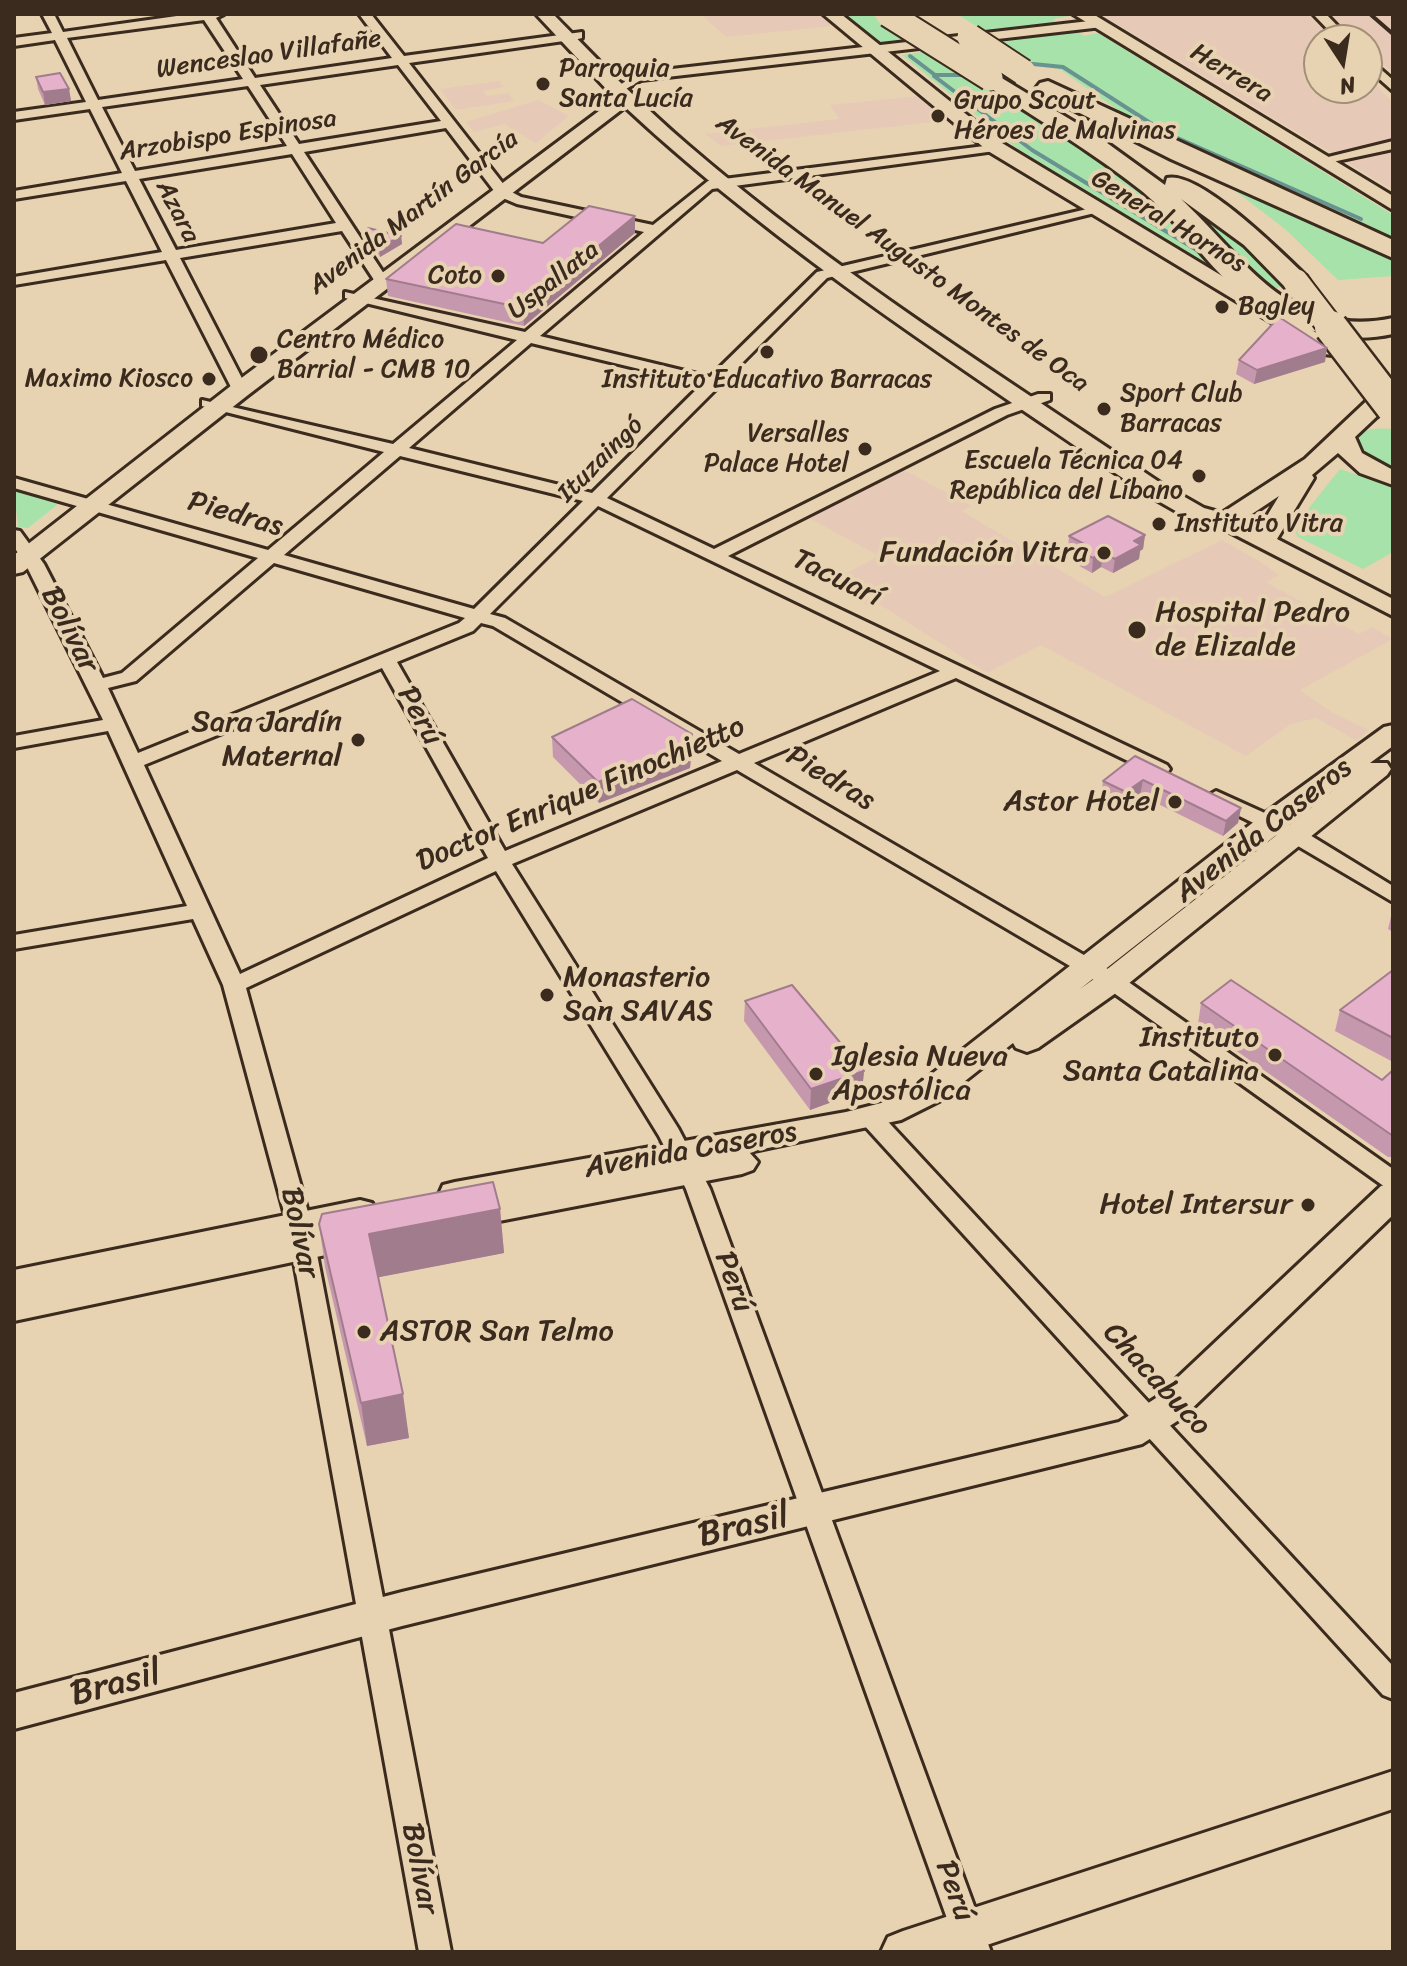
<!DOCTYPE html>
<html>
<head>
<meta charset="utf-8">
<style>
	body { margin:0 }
	#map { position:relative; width:1407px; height:1966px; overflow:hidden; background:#e7d3b1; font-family:Sriracha,sans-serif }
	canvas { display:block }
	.frame { position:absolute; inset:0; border:16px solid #3b2a1e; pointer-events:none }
	.north { position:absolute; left:1303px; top:24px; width:80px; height:80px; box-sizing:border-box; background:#e7d3b1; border:2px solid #a28f76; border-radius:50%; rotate:168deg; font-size:22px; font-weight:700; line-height:32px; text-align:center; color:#3b2a1e }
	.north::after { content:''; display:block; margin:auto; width:28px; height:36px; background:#3b2a1e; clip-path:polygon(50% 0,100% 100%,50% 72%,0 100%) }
</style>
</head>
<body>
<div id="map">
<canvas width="1407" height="1966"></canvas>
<div class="frame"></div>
<div class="north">N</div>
</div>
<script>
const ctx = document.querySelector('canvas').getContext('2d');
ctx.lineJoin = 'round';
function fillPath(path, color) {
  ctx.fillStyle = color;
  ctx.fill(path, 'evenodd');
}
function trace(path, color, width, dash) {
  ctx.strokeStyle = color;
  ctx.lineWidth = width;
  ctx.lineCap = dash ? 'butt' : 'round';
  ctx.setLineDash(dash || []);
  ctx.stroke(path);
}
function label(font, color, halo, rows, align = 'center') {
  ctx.font = font + ' Sriracha,sans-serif';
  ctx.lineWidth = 8;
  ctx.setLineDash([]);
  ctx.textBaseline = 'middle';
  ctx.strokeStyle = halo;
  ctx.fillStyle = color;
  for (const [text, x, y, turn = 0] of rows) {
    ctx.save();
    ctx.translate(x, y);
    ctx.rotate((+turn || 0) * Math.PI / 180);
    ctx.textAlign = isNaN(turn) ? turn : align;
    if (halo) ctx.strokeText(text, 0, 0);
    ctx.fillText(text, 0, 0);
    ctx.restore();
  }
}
fillPath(new Path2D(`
	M700 14H818L832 26 726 37Z
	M1100 14H1308L1333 40H1319V88H1367V76L1393 103V190Z
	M1330 14H1393V73L1367 49V40H1358Z
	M499 81 504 87 483 91 487 96 508 93 514 101 456 110 440 89Z
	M919 96 950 120 721 146 705 134 839 119 830 105Z
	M538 100 569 116 536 143 504 124 474 132 466 122Z
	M904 470 972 506 962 511 1105 597 1222 540 1261 562 1279 575 1266 582 1359 634 1372 627 1393 639 1300 690 1333 713 1369 730 1357 741 1316 718 1291 724 1246 756 1041 645 987 673 879 604 871 608 829 582 879 556 809 518Z`), '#e7c9b8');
fillPath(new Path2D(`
	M845 14H871L916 43 881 44Z
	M957 14H1065L1068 16 1053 19 1058 25 987 33Z
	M1077 31 1084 36 1098 33 1393 215V242L1145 129 1061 70 1038 65 998 39Z
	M930 51 998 91 1149 192 1241 285 1019 150 902 55Z
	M1140 170 1234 237 1284 286 1266 291Z
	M1212 173 1393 256V276L1338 280 1285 229Z
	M1393 429V471L1356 451 1353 442C1361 427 1378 428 1393 429Z
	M1340 469 1393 487V552L1363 569 1298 537 1293 528Z
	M14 488 56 503 57 505 28 528 18 527Z`), '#a6e2a9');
trace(new Path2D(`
	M910 56 935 75H969
	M1023 63 1063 67 1166 133 1361 219
	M934 76 1032 150 1205 255`), '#699391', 4);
const street = new Path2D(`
	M42 14H54L63 32 191 14H224L216 18 255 78 392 58 359 14H371L404 56 582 32V38L578 39 409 63 508 190 521 197 653 225 708 181 1000 144 1002 147 995 151 712 189 540 336 710 377 817 272 1100 206 1107 210 827 278 607 498 714 549 995 409 1038 394H1050V400L1007 415 728 556 1167 765 1170 769 1167 773H1153L956 678 754 763 1120 976 1393 1169V1190L1385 1187 1104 986 737 770 512 864 678 1128 710 1189 991 1952H959L686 1189 659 1136 496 871 246 988 311 1223 451 1952H419L287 1223 223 985 193 919 14 949V935L187 906 108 731 14 748V736L103 720 26 565 14 547V530L20 531 44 564 103 678 122 673 258 558 14 488V478L268 550 384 452 202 406V400L393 444 517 340 345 298V292L525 332 644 232 517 204 498 196 446 128 304 152 390 283 378 286 342 231 180 258 248 390 234 393 166 260 14 285V277L162 252 126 181 14 199V191L122 173 90 109 14 120V112L86 102 55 40 14 46V38L52 33ZM204 20 243 79 98 100 67 38ZM398 65 441 121 299 144 260 85ZM248 86 287 146 135 171 102 107ZM292 154 336 223 176 250 139 179ZM531 343 702 384 592 493 409 448ZM400 456 583 501 474 609 284 555ZM598 506 940 671 739 754 505 618 490 614ZM274 563 465 618 459 623 138 753 108 688 136 681ZM481 623 493 626 722 761 505 851 397 662 473 631ZM382 668 488 858 240 974 144 765Z
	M1313 14H1326L1351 40H1338Z
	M1098 20 1102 21V27L641 80 626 89 620 85 637 73Z
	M1367 57 1393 80V91L1367 68Z
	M1393 141V149L1323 164 1316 160Z
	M1216 791 1300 829 1393 886V902L1286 839 1209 801 1206 797Z
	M871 1110 879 1112 1393 1666V1699L1383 1695 863 1124 859 1118 863 1112Z`);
const secondary = new Path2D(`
	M536 14H553C597 59 640 104 688 145 835 272 1002 376 1162 484L1204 508 1222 513 1305 459 1374 394H1390L1393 399 1390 404 1355 437 1362 453 1393 470V485L1360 473 1338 453 1312 475 1314 478 1277 539 1393 599V616L1218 526 1188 518 1146 494C967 371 784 255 625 107L248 395 23 572 14 574V555L232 385 607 105 610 93ZM1279 496 1259 529 1243 520Z
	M823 14H841L1002 143 1343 349 1332 355 1324 354 988 151Z
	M1073 14H1093L1393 196V210Z
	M1393 725V746L1370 763H1387L1391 769 1387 775 1123 988 1038 1048 1027 1052 1016 1048 1013 1043 941 1100 901 1120 749 1152 758 1162 753 1170 742 1174 463 1228 451 1225 446 1216 455 1206 443 1203 439 1194 443 1185 455 1182 846 1112 881 1103 919 1084 1260 817 1384 727ZM1345 781 1101 974 1080 989Z
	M1393 1183V1215L1182 1418 1142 1444 402 1626 14 1729V1693L402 1592 1119 1422 1156 1398 1381 1186Z
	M360 1200 372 1203 377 1212 372 1221 362 1224 373 1227 378 1236 373 1245 14 1321V1270Z
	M1393 1771V1809L966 1952H881L888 1937 903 1931Z`);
const highway = new Path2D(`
	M1000 77 1096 135 1165 185 1167 178C1199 170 1282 253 1306 276L1310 282 1306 288H1286L1244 245 1181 199C1245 259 1290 340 1393 318V334C1331 348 1266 320 1222 276 1195 248 1173 217 1143 192 1095 154 1042 122 992 89L988 84Z
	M1048 81 1393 240V258L1171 159 1040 93 1036 88 1040 83Z`);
trace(street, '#3b2a1e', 6);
trace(secondary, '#3b2a1e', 6);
trace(highway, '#3b2a1e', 6);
fillPath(street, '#e7d3b1');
fillPath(secondary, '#e7d3b1');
fillPath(highway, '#e7d3b1');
trace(new Path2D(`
	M1370 14 1393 34`), '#3b2a1e', 4);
const highwayBridgeFar1 = new Path2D(`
	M888 14 990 78
	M970 37 1023 72
	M1296 282 1332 329`);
const highwayBridge = new Path2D(`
	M1331 327 1393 408`);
trace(highwayBridgeFar1, '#3b2a1e', 29, []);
trace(highwayBridge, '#3b2a1e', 37, []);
trace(highwayBridgeFar1, '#e7d3b1', 25);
trace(highwayBridge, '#e7d3b1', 32);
fillPath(new Path2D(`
	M36 77 69 89 71 101 45 105 38 89Z
	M635 216V233L524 326 388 296 386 279 543 243Z
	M368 228 401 236 402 244 380 257 369 237Z
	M1239 360 1325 362 1254 384 1236 374Z
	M1145 535 1143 549 1140 551 1139 559 1113 573 1101 567 1092 573 1074 563 1075 554 1068 550 1069 536Z
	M552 737 692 754 690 768 599 803 553 757Z
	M1135 756 1241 808 1238 823 1223 836 1140 795 1124 808 1101 796 1103 781Z
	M1393 908V932L1388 929Z
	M1393 970V1062L1335 1031 1340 1010Z
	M745 1001 864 1071 862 1091 810 1110 744 1021Z
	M1201 1003 1382 1080 1393 1070V1157H1388L1198 1024Z
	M500 1209 504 1253 378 1277 409 1438 367 1446 325 1267 319 1224Z`), '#c698ae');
fillPath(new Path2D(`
	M69 89 71 101 45 105 43 92Z
	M635 216V233L524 326 523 308Z
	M401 236 402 244 380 257 379 248Z
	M1327 348 1325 362 1254 384 1257 370Z
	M1145 535 1143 549 1140 551 1139 559 1113 573 1115 559 1134 541Z
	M1103 553 1101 567 1092 573 1093 558Z
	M692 734 690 768 599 803 598 782Z
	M1143 780 1140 795 1124 808 1126 792Z
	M1241 808 1238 823 1223 836 1226 821Z
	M864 1071 862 1091 810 1110 811 1089Z
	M500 1209 504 1253 375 1278 369 1234Z
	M403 1394 409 1438 367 1446 361 1403Z`), '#a17c8d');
const building = new Path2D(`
	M60 73 69 89 43 92 36 77Z
	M589 206 635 216 523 308 386 279 456 224 543 243Z
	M368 228 401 236 379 248Z
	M1279 317 1327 348 1257 370 1239 360Z
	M1108 516 1145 535 1134 541 1141 545 1115 559 1103 553 1093 558 1075 548 1084 544 1069 536Z
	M632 699 692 734 690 748 598 782 552 737Z
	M1135 756 1241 808 1226 821 1143 780 1126 792 1103 781Z
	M1393 970V1038L1340 1010Z
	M1231 980 1382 1080 1393 1070V1136L1201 1003Z
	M792 985 864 1071 811 1089 745 1001Z
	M493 1182 500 1209 369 1234 403 1394 361 1403 319 1224 322 1214Z`);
fillPath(building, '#e6b1ca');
trace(building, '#a17c8d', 2);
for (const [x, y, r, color] of [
	[543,84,8,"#3b2a1e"],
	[938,116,8,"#3b2a1e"],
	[498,276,8,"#3b2a1e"],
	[1222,307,8,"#3b2a1e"],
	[767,352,8,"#3b2a1e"],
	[259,355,10,"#3b2a1e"],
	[209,379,8,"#3b2a1e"],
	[1104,409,8,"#3b2a1e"],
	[865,449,8,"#3b2a1e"],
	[1199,476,8,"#3b2a1e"],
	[1159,524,8,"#3b2a1e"],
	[1104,553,8,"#3b2a1e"],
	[1137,630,10,"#3b2a1e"],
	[358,740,8,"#3b2a1e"],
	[1175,802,8,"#3b2a1e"],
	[547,995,8,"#3b2a1e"],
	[1275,1055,8,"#3b2a1e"],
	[816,1074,8,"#3b2a1e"],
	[1308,1205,8,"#3b2a1e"],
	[364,1332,8,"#3b2a1e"]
]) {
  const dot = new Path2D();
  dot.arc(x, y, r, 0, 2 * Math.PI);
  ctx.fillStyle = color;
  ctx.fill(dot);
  trace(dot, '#e7d3b1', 3);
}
label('26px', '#3b2a1e', '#e7d3b1', [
	["Wenceslao Villafañe",269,55,-8],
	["Herrera",1231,74,31],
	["Arzobispo Espinosa",228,136,-9],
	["Azara",177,212,63],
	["Avenida Martín García",414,213,-37],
	["General Hornos",1168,222,31],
	["Avenida Manuel Augusto Montes de Oca",902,254,36],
	["Uspallata",554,281,-39],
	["Ituzaingó",601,460,-45]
]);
label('26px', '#3b2a1e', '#e7d3b1', [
	["Parroquia",559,69],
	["Santa Lucía",559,99],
	["Grupo Scout",954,101],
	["Héroes de Malvinas",954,131],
	["Coto",482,276,"right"],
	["Bagley",1238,307],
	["Centro Médico",277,340],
	["Barrial - CMB 10",277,370],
	["Maximo Kiosco",193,379,"right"],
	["Instituto Educativo Barracas",767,380,"center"],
	["Sport Club",1120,394],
	["Barracas",1120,424],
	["Versalles",849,434,"right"],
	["Palace Hotel",849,464,"right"],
	["Escuela Técnica 04",1183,461,"right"],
	["República del Líbano",1183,491,"right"],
	["Instituto Vitra",1175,524]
], 'left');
label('30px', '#3b2a1e', '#e7d3b1', [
	["Piedras",235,515,16],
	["Tacuarí",837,579,26],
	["Bolívar",69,630,63],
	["Perú",419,716,61],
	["Piedras",830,779,31],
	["Doctor Enrique Finochietto",581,795,-23],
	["Avenida Caseros",1264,831,-38],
	["Avenida Caseros",691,1151,-10],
	["Bolívar",299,1233,78],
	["Perú",733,1282,70],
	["Chacabuco",1156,1380,47],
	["Bolívar",419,1869,79],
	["Perú",954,1891,70]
]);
label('30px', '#3b2a1e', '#e7d3b1', [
	["Fundación Vitra",1088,553],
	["Hospital Pedro",1155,613,"left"],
	["de Elizalde",1155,647,"left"],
	["Sara Jardín",342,723],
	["Maternal",342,757],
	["Astor Hotel",1159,802],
	["Monasterio",563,978,"left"],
	["San SAVAS",563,1012,"left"],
	["Instituto",1259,1038],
	["Santa Catalina",1259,1072],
	["Iglesia Nueva",832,1057,"left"],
	["Apostólica",832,1091,"left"],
	["Hotel Intersur",1292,1205],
	["ASTOR San Telmo",380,1332,"left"]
], 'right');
label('36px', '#3b2a1e', '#e7d3b1', [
	["Brasil",744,1527,-13],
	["Brasil",116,1685,-14]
]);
</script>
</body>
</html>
